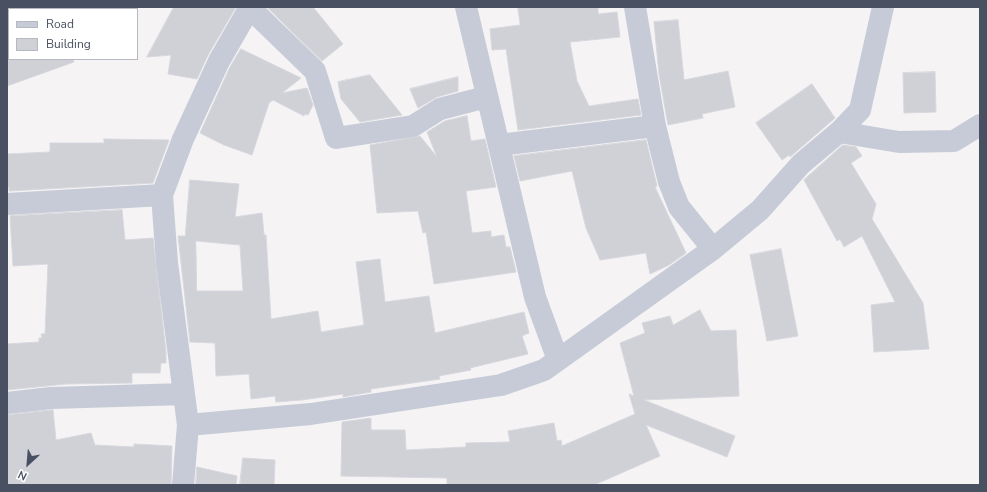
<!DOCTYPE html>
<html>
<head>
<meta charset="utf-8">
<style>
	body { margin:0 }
	#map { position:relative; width:987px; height:492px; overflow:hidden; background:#f5f3f3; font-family:"Nunito Sans",sans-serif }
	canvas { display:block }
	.frame { position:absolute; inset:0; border:8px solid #495061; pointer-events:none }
	.legend { position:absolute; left:8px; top:8px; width:130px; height:52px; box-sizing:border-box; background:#fff; border:1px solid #b6b9c0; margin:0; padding:5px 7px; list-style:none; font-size:12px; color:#495061 }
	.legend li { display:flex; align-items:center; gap:8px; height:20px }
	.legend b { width:20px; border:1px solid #b6b9c0 }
	.north { position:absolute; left:8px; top:444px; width:40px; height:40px; -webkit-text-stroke:3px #fff; paint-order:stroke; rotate:206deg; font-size:11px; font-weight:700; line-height:16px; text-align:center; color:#495061 }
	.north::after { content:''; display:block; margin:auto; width:14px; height:18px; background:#495061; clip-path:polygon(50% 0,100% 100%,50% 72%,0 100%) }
</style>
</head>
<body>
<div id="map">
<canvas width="987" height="492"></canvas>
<div class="frame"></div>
<ul class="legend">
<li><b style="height:5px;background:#c6cbd7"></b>Road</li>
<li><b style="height:11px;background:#cfd1d7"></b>Building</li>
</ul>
<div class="north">N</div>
</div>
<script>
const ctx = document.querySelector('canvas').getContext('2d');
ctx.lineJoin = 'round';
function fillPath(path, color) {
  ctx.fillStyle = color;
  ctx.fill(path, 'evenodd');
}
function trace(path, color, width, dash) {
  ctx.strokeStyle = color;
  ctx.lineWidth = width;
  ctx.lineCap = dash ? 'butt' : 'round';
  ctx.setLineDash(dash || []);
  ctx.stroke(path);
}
const building = new Path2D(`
	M174 7H236L208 55 197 79 168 74 171 55 147 57Z
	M267 7H313L343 44 322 61Z
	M518 7H598V14L617 12 620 37 570 42 577 81 589 106 638 99 641 115 518 130 506 49 492 50 490 29 520 25Z
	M678 20 684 80 728 71 735 107 702 114 703 118 668 125 659 74 654 22Z
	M241 49 301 78 282 93 307 88 313 105 308 115 305 114 304 116 273 100 269 103 252 155 224 145 200 133 230 67Z
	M7 59H73L74 62 7 86Z
	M935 72 936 112 904 113 903 73Z
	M370 75 402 115 360 122 341 99 338 82Z
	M458 77V91L437 97 418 108 410 89Z
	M812 84 835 118 790 157 789 155 782 160 756 123Z
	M467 116 471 141 485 139 496 187 466 191 472 233 491 231V237L504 235 506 247H510L516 272 434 284 426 232 423 233 418 211 377 213 370 145 420 136 437 157 427 132 445 121Z
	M104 139 169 140 153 183 9 191V187H7V154L50 152V143H104Z
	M646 140 657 186 655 187 686 253 669 265 650 274 646 253 600 260 586 228 572 171 520 181 514 156Z
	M843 145 856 147 862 156 851 163 876 204 872 219 923 303 929 349 874 352 871 305 895 302 862 236 844 247 840 239 837 241 804 180Z
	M190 180 239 184 235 217 262 213 264 235H266L271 319 318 311 321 332 364 325 356 262 380 259 385 302 429 296 435 333 524 312 529 333 522 336 528 354 470 368 471 370 439 376 440 379 371 389V392L343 397V394L302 400 276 402 275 396 251 399 249 374 216 376 215 343 190 342 178 236H185ZM196 241 240 245 243 291H197Z
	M122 210 125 240 153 238 166 352V363H161L160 373H132V383L66 384 7 390V344L39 342V338H42L41 334H45L48 264 13 266 10 216Z
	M781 249 798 336 767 341 750 255Z
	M700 310 711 331 736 330 739 396 644 400 735 436 727 457 646 425 660 456 594 485H447V478L341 476 342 422 371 418V430H405L406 450 466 447V443L510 442 508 431 554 423 557 441 561 440 562 446 635 414 629 394 634 396 620 343 645 333 642 323 670 316 673 325Z
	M53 410 56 440 91 433 95 445 134 447V444L172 446 171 485H7V415Z
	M243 458 275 460 274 485H240Z
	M197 467 237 476 236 485H196Z`);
fillPath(building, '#cfd1d7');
trace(building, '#d7d7de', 1);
trace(new Path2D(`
	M466 7 535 297 558 360
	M635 7 655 126 669 182 679 207 713 249
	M250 8 315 71 336 138 413 126 440 109 486 97
	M839 132 899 142 954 141 980 125
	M499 145 655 126
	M7 204 162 195
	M7 403 51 398 184 394
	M188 425 311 414 501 385 544 370 713 249 760 210 801 164 839 132 860 110 883 7
	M183 485 188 425 167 263 162 195 183 139 219 61 250 7`), '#c6cbd7', 22);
</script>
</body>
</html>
